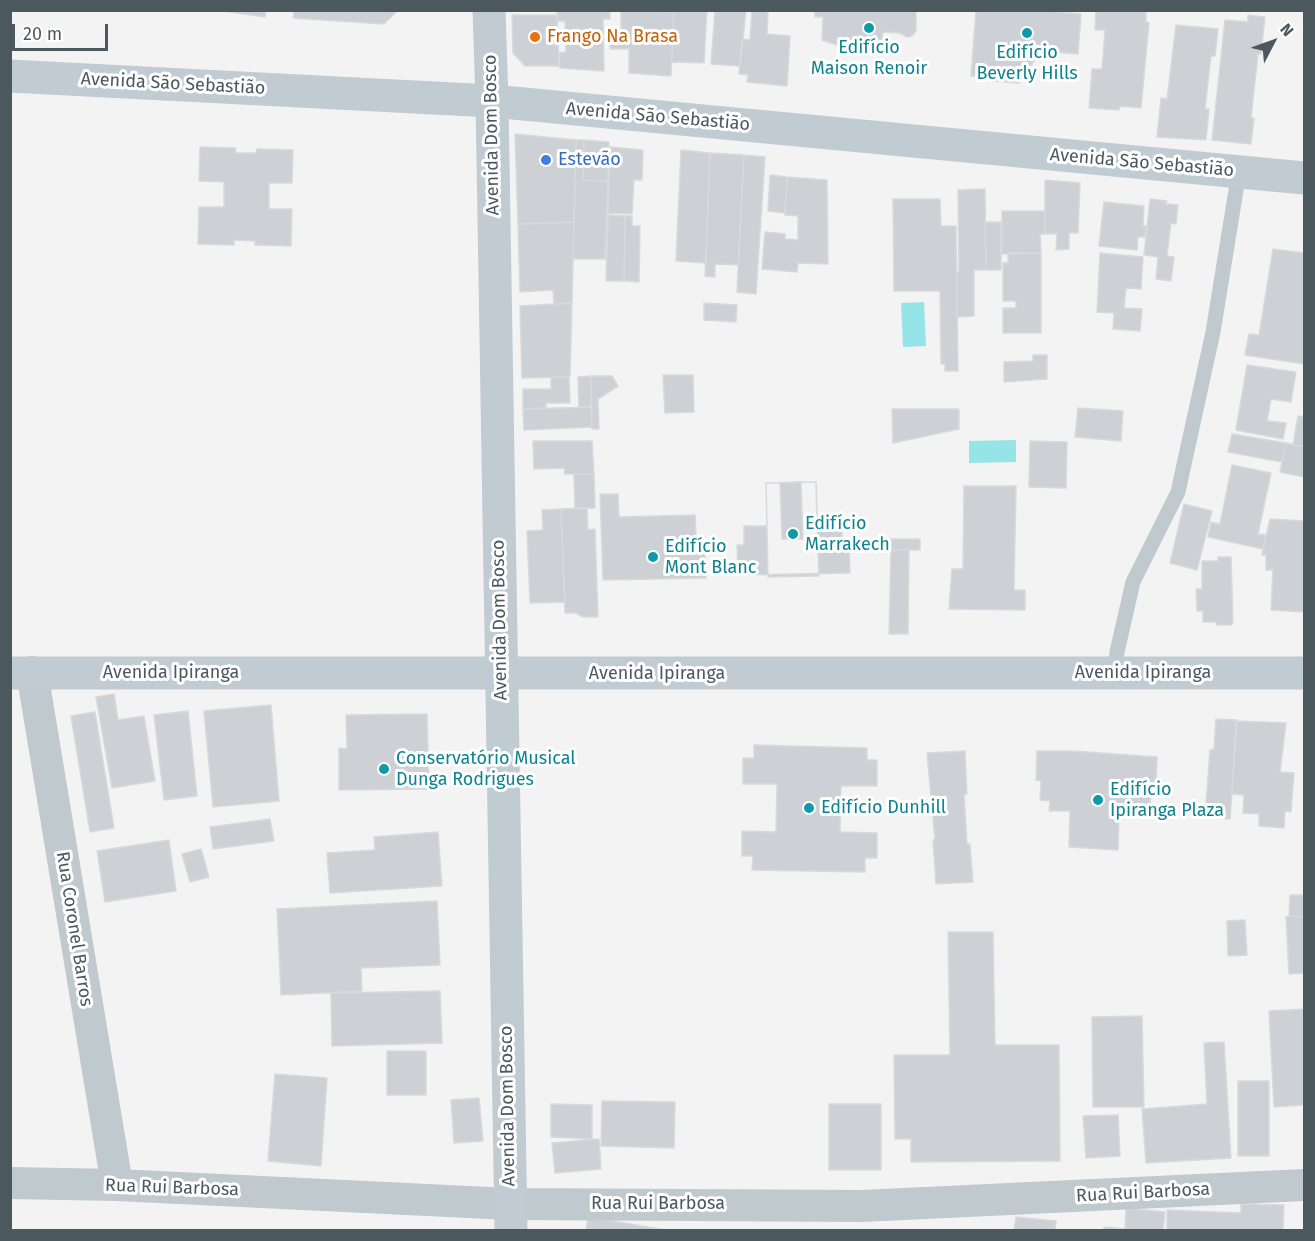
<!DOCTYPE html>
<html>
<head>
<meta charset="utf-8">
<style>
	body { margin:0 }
	#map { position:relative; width:1315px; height:1241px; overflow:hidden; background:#f4f3f3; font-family:"Fira Sans",sans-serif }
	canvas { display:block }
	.frame { position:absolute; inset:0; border:12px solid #4b595f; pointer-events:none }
	.north { position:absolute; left:1243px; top:12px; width:60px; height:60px; -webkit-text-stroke:4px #fff; paint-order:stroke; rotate:49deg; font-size:16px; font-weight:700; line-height:24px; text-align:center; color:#4b595f }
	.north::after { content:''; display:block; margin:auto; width:21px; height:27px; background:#4b595f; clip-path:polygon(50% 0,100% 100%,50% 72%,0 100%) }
	.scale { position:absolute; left:12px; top:24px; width:96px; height:27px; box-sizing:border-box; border:3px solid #4b595f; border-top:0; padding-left:8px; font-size:18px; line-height:21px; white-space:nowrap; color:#4b595f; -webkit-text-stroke:4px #fff; paint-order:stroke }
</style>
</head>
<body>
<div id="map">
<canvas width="1315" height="1241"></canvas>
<div class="frame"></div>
<div class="north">N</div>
<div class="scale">20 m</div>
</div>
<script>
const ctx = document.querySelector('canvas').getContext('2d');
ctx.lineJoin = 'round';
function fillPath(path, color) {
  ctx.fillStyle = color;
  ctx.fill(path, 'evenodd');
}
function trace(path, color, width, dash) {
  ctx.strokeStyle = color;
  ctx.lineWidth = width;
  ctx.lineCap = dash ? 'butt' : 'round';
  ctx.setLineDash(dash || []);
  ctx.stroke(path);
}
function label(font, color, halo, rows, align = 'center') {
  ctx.font = font + ' "Fira Sans",sans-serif';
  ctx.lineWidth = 6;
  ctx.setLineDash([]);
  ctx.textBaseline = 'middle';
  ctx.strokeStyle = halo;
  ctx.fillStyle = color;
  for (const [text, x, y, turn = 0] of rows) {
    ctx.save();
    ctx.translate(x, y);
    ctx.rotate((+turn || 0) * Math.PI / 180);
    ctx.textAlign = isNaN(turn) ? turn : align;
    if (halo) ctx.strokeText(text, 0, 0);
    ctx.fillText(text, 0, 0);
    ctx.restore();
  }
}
fillPath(new Path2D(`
	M924 302 926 346 903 347 901 303Z
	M1016 440V462L969 463V441Z`), '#95e4e8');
const building = new Path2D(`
	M216 10H266L265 17Z
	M294 10H398L384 24 293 18Z
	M557 10H610V19H603L604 71 560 68 559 53 566 52 565 21H557Z
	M621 10 674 12 671 76 629 73V49H610L611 31 621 32Z
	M674 10H707L704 63 672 62Z
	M715 10H746L740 66 711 64Z
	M752 10H768L767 34 790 36 787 86 747 82 748 75 739 74 742 39 750 40Z
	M815 10H916V31L912 36 907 37 900 33 883 32 882 39 880 41H859L840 46 822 40 823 17H815Z
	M976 10H1038L1081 14 1078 54 1041 51 1019 83 992 81 988 77 971 76Z
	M1096 10H1146V22L1149 23 1141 108 1120 106 1119 110 1089 108 1092 69H1102L1105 30H1095Z
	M512 15H557L559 66H525L513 53Z
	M1248 15 1265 17 1261 54H1258L1251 118H1254L1251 144 1212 140 1225 20 1248 22Z
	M1176 25 1218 29 1215 56H1211L1205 109H1209L1206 140 1157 137 1161 98 1167 99Z
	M515 134 576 140 574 222 518 224Z
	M576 140H584L583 180 608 181 605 259H573Z
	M584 140 609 142 608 181 583 180Z
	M200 147 236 148 235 153H256L257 149 293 150 292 183H269V209H292L291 246 255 245V241L234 240V245L198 244 199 207H224V182L199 181Z
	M610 147 643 150 642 180H634L632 214 608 213Z
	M681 150 710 153 706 263 676 261Z
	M710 153 744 155 738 265 715 264V277L705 276Z
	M744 155 765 157 756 294 737 292Z
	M770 175 787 177 785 213 768 211Z
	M787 177 827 180 828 264 798 263 797 272 762 269 765 232 785 234V239L798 240V216L785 215Z
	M1045 180 1080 183 1078 233H1069V249L1056 250 1057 234H1045Z
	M985 189 986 270H974V316L957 317V272H959L958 190Z
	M893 199H940L941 226H956L958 371H945V364H941L940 291H894Z
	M1150 199 1167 201 1166 204 1178 205 1176 224 1171 223 1167 256 1174 257 1171 281 1156 279 1158 257 1144 255Z
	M1104 202 1144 206 1143 226H1146L1145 237H1138L1137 250 1099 246Z
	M1002 211H1045V234H1040L1041 253 1002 254Z
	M608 215 625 216 624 281H606Z
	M625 216H632V226H640L639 282 624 281Z
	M574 222 572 303 554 304 553 290 520 292 518 224Z
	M985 222H1001V270H986Z
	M1273 249 1304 253V364L1245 355 1249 334 1259 335Z
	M1008 253H1041V333H1003V308H1016V301H1003V263H1008Z
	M1100 253 1143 257 1141 289 1126 288 1124 308 1142 309 1140 331 1113 329 1114 313 1097 312Z
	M572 303 570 377 522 378 520 306Z
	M704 303 737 305 736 322 704 320Z
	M1033 355H1047V379L1004 382V362L1033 361Z
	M1247 365 1296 372 1291 402 1271 399 1267 421 1286 423 1283 439 1236 430Z
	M663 375H693L694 412 665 413Z
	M591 376V407H579L578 377Z
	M591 376H612L618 386 598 399 599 429H592Z
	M551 377H569L570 403H546V408L523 409V389H551Z
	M591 407 592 427 524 430 523 409Z
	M1078 408 1123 411 1121 441 1075 437Z
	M892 409H959V429L893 443Z
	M1298 416 1304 417V447L1293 445Z
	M1232 434 1286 443 1282 462 1228 452Z
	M533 441H592L594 474H564L565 468 534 469Z
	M1030 441 1067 442 1066 488 1029 487Z
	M1286 443 1304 447V477L1280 472Z
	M1232 465 1271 473 1258 534 1266 535 1263 549 1208 537 1211 522 1220 524Z
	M574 474H594L595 508 575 509Z
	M801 482 803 539H782L780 483Z
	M816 482 817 525H842V542H849L850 573 738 575 737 545H744V526H767L766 483Z
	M816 482 819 576 768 577 766 483Z
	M964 486H1016L1014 590H1025V610L949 609 952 569H963Z
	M600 494H618L619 517 695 515 696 536H704L706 578 603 580Z
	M1184 504 1212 511 1197 570 1170 563Z
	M587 508 588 530 595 529 598 617H583L576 613H565L561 509Z
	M561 509 565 602 530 603 527 531 543 530 542 510Z
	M1270 519 1304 521V612L1271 610 1273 570H1266V555H1262Z
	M891 539H920V550H891Z
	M891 550H909L908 634H889Z
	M1218 557H1231L1233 622 1231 625H1217L1216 622H1203V611H1197L1196 589H1202V561H1218Z
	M114 694 118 720 144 716 155 781 112 788 96 697Z
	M271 705 279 801 213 807 204 711Z
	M188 711 197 796 164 800 154 715Z
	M95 712 114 828 90 832 71 716Z
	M427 714 429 789 339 790V748L347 749 346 715Z
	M1216 719 1237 720 1230 819 1205 817 1210 750 1214 749Z
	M1236 721 1286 723 1280 772 1294 773 1291 812 1285 811 1284 828 1259 826V814L1243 813 1244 795 1232 794Z
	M754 745 867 748V760H877V786H841L840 832 877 833V858H865V872L752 870 753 856H742V831L776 832 777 784H743V758H754Z
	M965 751 967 794H964L967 844H970L973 882 936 884 933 840 935 839 927 753Z
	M1037 751H1073L1157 757 1156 786H1151L1150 805H1142L1141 815 1119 814 1118 850 1069 847 1070 811H1049L1050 801 1040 800 1041 781 1036 780Z
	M270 819 274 841 213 849 210 827Z
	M438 832 442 886 330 893 327 853 375 850 374 837Z
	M169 840 176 891 105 902 97 851Z
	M201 849 209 877 190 882 182 854Z
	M1290 895H1304V917L1289 916Z
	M437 901 440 965 361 968 362 991 281 995 277 909Z
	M1289 916 1304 917V973L1289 974 1286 917Z
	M1245 920 1247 955 1228 956 1227 921Z
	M948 932H993L995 1045H1059L1060 1161 911 1162V1139H895L894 1055H950Z
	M440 991 442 1043 332 1046 331 993Z
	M1304 1009V1105L1274 1107 1269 1011Z
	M1142 1016 1144 1107H1093L1092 1017Z
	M1224 1042 1231 1158 1146 1163 1142 1109 1207 1104 1204 1043Z
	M387 1051H426V1095H387Z
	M275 1074 327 1078 321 1166 268 1161Z
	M1238 1081H1269V1156H1238Z
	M479 1098 483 1141 454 1143 451 1100Z
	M602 1101 675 1102 674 1148 601 1146Z
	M551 1104 592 1105V1139L551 1137Z
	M829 1104H881V1170H829Z
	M1118 1115 1120 1156 1086 1158 1083 1116Z
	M599 1139 601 1169 555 1173 552 1143Z
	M1241 1204 1284 1205 1283 1230H1167V1210L1241 1213Z
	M1126 1208 1165 1212 1163 1230H1104V1227L1125 1229Z
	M588 1217 666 1230H586Z
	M1016 1217 1056 1221 1055 1230H1014Z`);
fillPath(building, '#cdd0d4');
trace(building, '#d7dadd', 1.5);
trace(new Path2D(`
	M1115 673 1117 652 1133 582 1178 492 1213 332 1239 172`), '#bfc9ce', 15);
trace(new Path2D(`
	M32 672 117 1185
	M10 1183 117 1185 510 1204 862 1206 1304 1185`), '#bfc9ce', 32);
trace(new Path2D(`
	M489 10 492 101 511 1230
	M10 76 492 101 1304 178
	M10 673H1304`), '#c0ccd2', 33);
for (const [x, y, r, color] of [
	[869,28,6,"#0f9aa8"],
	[1027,33,6,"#0f9aa8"],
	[535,37,6,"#e8710a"],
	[546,160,6,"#3f7fe0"],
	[793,534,6,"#0f9aa8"],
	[653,557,6,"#0f9aa8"],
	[384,769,6,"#0f9aa8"],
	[1098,800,6,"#0f9aa8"],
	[809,808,6,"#0f9aa8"]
]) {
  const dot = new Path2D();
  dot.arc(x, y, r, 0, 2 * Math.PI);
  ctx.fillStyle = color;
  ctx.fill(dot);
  trace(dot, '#fff', 2);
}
label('18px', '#c56008', '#fff', [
	["Frango Na Brasa",547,37]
], 'left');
label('18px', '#0d838f', '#fff', [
	["Edifício",869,48,"center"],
	["Maison Renoir",869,69,"center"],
	["Edifício",1027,53,"center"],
	["Beverly Hills",1027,74,"center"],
	["Edifício",805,524],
	["Marrakech",805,545],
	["Edifício",665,547],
	["Mont Blanc",665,568],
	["Conservatório Musical",396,759],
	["Dunga Rodrigues",396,780],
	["Edifício",1110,790],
	["Ipiranga Plaza",1110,811],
	["Edifício Dunhill",821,808]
], 'left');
label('18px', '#4b595f', '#fff', [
	["Avenida São Sebastião",173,84,3],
	["Avenida São Sebastião",658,117,5],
	["Avenida Dom Bosco",492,135,-91],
	["Avenida São Sebastião",1142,163,5],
	["Avenida Dom Bosco",500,620,-91],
	["Avenida Ipiranga",171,673],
	["Avenida Ipiranga",1143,673],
	["Avenida Ipiranga",657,674],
	["Rua Coronel Barros",74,929,81],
	["Avenida Dom Bosco",508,1106,-91],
	["Rua Rui Barbosa",172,1188,2],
	["Rua Rui Barbosa",1143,1193,-3],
	["Rua Rui Barbosa",658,1204]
]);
label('18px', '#366cbe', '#fff', [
	["Estevão",558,160]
], 'left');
</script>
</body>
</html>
